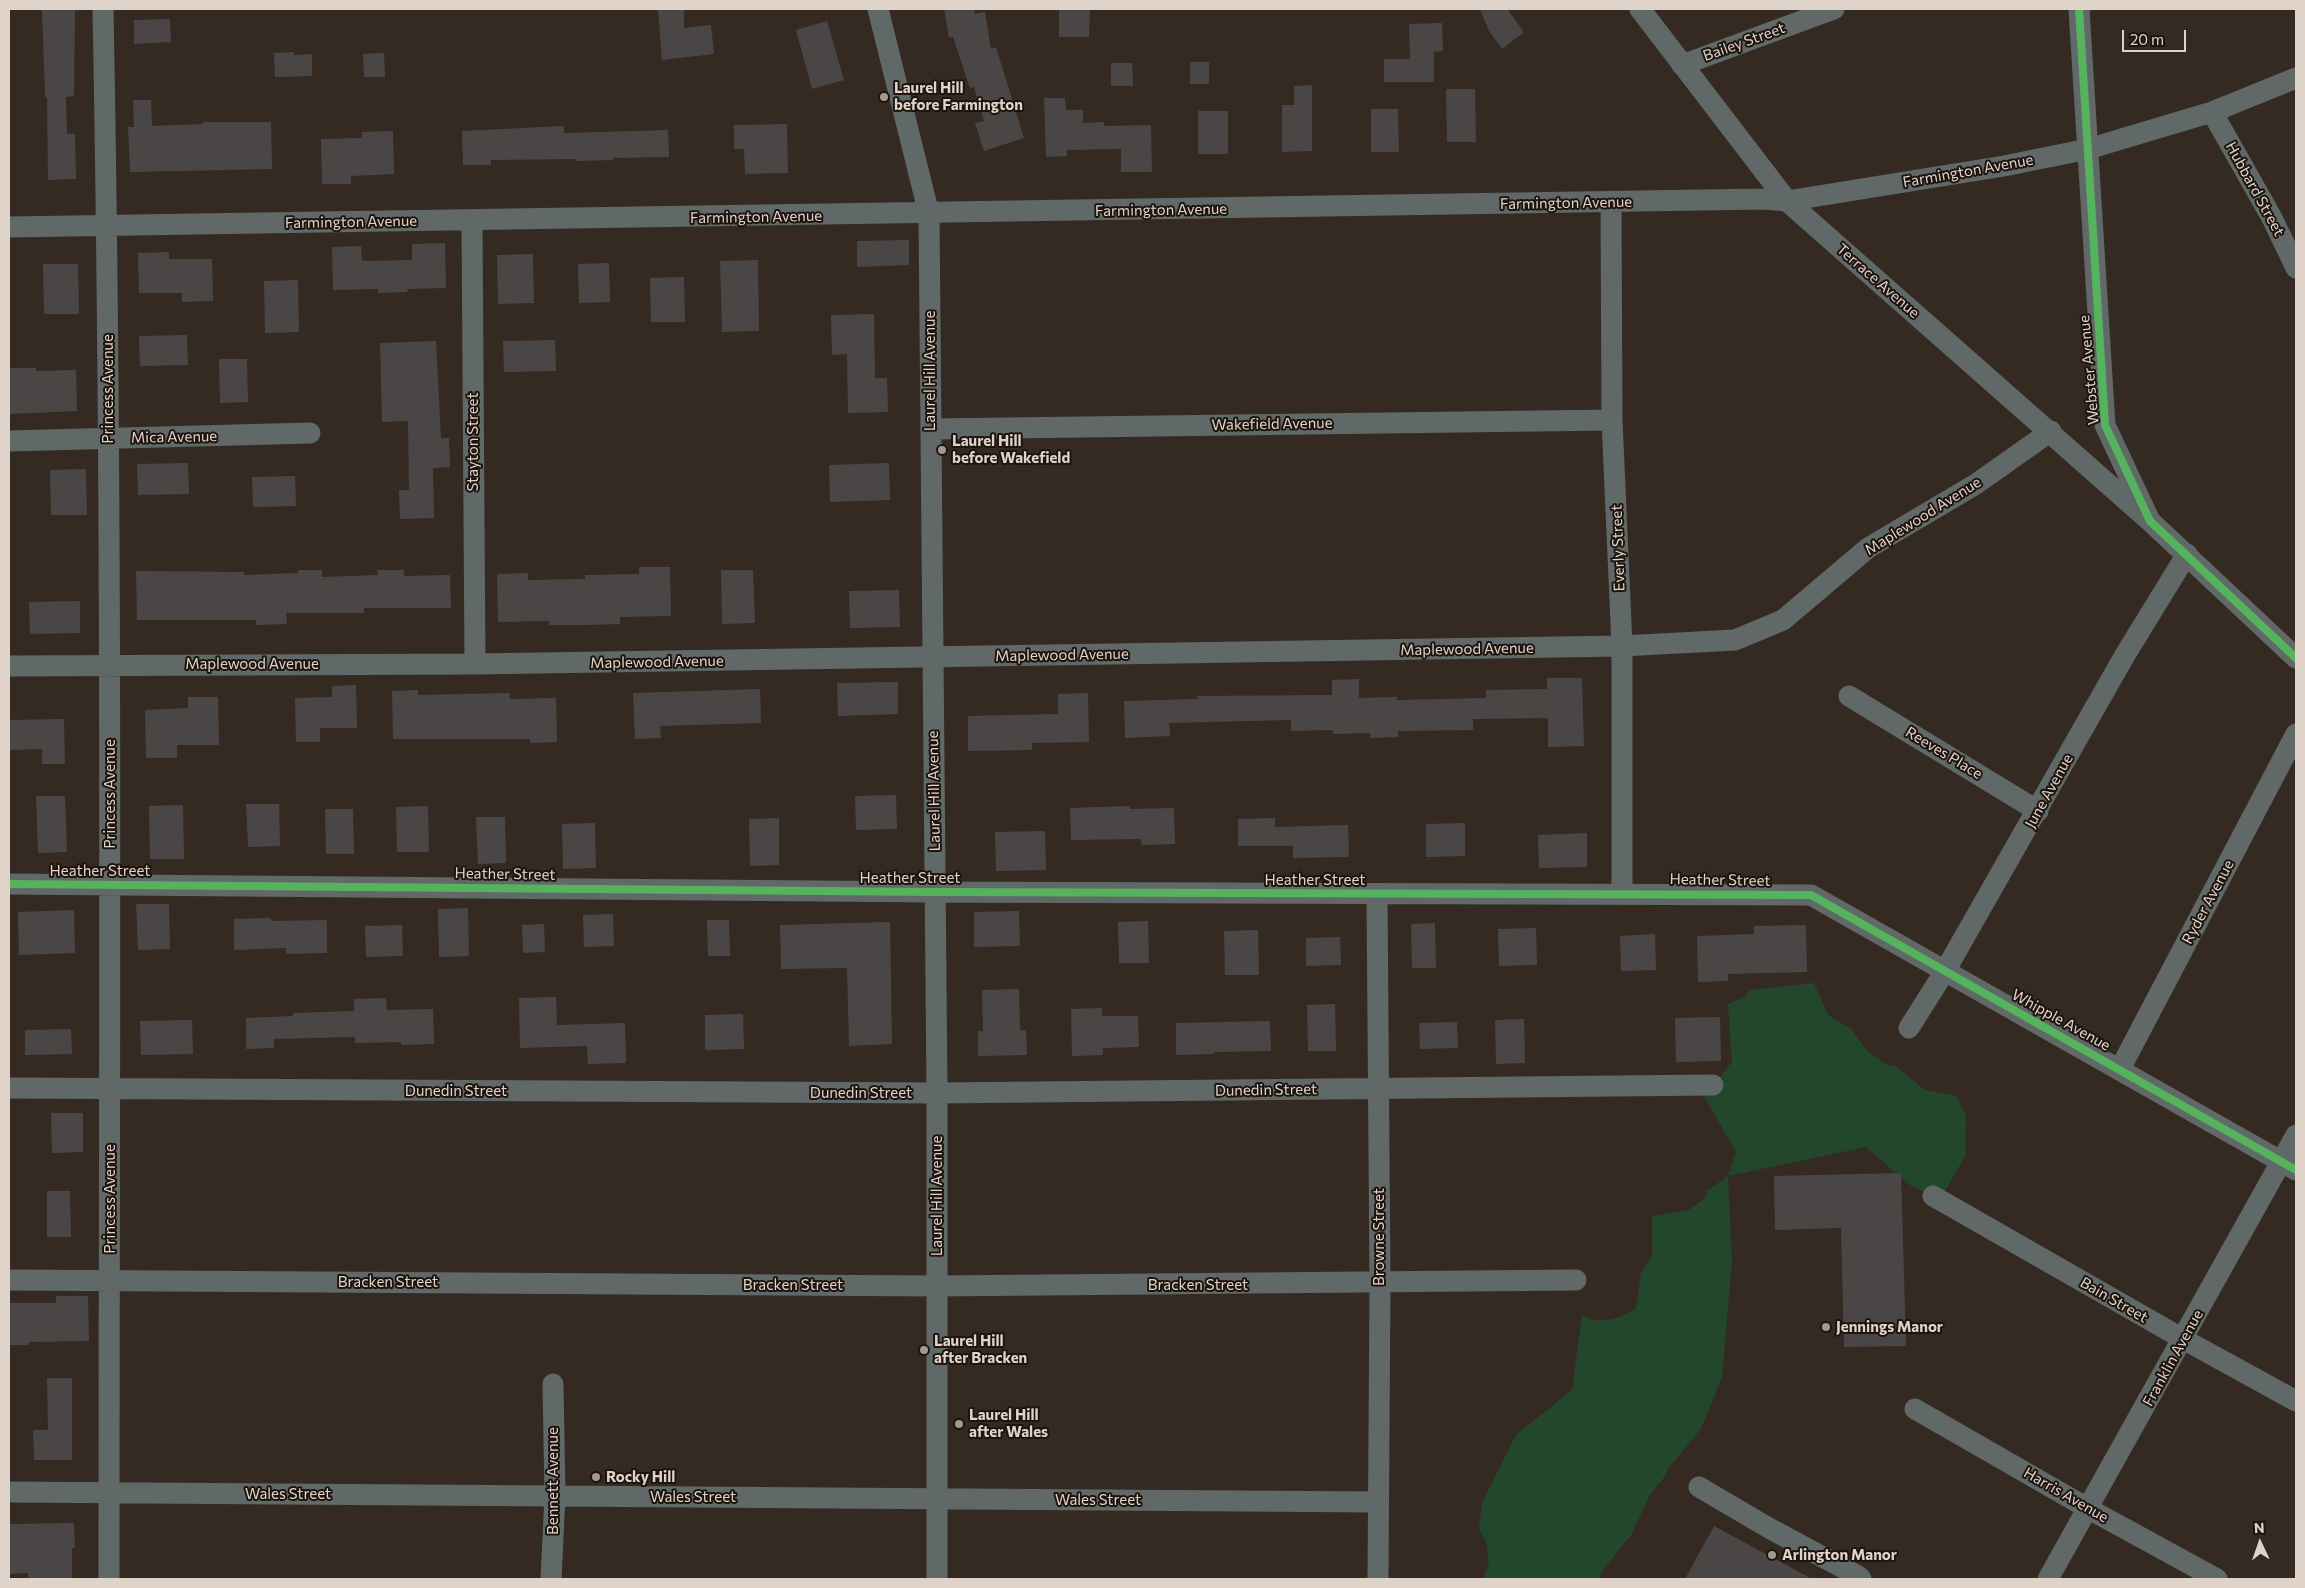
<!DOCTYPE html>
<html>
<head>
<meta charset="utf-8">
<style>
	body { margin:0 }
	#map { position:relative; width:2305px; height:1588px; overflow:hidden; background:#342a22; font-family:Commissioner,sans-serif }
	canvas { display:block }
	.frame { position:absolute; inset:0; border:10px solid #e0d3ca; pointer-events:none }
	.north { position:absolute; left:2235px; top:1518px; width:50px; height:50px; -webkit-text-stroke:4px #1d140d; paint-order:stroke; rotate:357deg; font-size:14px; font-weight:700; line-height:20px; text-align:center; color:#e0d3ca }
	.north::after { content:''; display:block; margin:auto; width:18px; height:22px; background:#e0d3ca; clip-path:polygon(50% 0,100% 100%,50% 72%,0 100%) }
	.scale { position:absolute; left:2122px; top:30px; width:64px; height:22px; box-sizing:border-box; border:2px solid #e0d3ca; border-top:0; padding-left:6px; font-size:15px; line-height:18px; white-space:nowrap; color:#e0d3ca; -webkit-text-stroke:4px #1d140d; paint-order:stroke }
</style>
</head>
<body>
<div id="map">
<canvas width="2305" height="1588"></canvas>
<div class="frame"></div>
<div class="north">N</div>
<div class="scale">20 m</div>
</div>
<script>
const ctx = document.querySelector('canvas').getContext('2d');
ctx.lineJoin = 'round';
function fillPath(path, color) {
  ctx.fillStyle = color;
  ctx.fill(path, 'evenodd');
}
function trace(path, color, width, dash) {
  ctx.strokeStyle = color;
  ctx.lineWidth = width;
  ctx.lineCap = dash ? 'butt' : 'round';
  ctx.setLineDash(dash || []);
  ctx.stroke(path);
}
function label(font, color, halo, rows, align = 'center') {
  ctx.font = font + ' Commissioner,sans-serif';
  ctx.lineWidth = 4;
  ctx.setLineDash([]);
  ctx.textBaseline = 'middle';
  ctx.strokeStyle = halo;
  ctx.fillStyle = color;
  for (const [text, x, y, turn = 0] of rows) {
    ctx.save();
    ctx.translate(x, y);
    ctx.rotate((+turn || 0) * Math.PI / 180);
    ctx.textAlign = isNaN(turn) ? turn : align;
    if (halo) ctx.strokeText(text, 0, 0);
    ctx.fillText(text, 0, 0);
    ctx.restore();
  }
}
fillPath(new Path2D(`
	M1814 983 1828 1015 1851 1029 1866 1050 1887 1065 1895 1066 1925 1090 1956 1096 1966 1116 1965 1156 1941 1199 1910 1185 1866 1147 1728 1176 1732 1261 1722 1377 1701 1429 1667 1470 1666 1475 1650 1495 1631 1535 1602 1571 1600 1579H1483L1489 1563 1486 1541 1479 1529 1482 1503 1516 1435 1572 1390 1582 1315C1601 1326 1620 1319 1636 1308L1641 1273 1652 1256V1216L1689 1210 1704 1199 1707 1191 1728 1176 1736 1152 1704 1096 1732 1062 1728 1004 1746 996 1750 990Z`), '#23472c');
fillPath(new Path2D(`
	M42 9H75L74 96 66 97 67 134H75L76 179 48 180 47 97H45Z
	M658 9H684V28L711 25 714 54 662 60Z
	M944 9H974L975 14 985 12 991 49 996 47 1024 138 984 151 975 123 984 121 974 87 970 88 953 37H949Z
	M1059 9H1090L1089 37H1059Z
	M1480 9H1507L1524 32 1502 49 1489 31Z
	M170 19 171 42 134 44V20Z
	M827 21 844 80 812 89 796 30Z
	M1442 23 1443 51 1434 52V82H1384V59H1410L1409 24Z
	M294 52V55L312 54V76L275 77 274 53Z
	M384 53 385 77H364L363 54Z
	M1190 62H1209V84H1190Z
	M1111 63H1132L1133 86H1111Z
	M1312 85V151L1282 152V105H1294V86Z
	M1446 89H1475L1476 142H1447Z
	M1044 98H1065L1066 110H1083V123L1104 122V126L1151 125 1152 172H1121V149L1067 150V156L1046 157Z
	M133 100H151L152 126 203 124V122H271L272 169 130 172 128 127H134Z
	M1371 109H1398L1399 152H1371Z
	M1198 111H1228V154H1198Z
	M787 124 788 173 745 174 744 149H734V125Z
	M564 126V133L668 130 669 157 613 158V160L576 161V159L491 160V165H463L462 131Z
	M393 131 394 174 351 176V184H322L321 139 362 138V132Z
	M909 240V265L857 267V241Z
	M445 243 446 288 407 289 408 292 378 293V289L333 290 332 247 361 246 362 261 412 260V244Z
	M169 252V259H212L213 301 182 302V293H139L138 253Z
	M533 254 534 303 498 304 497 255Z
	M758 260 759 331 722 332 720 261Z
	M609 263 610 302 579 303 578 264Z
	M43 264H78L79 314H44Z
	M684 277 685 322H651L650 278Z
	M298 280 299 332 265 333 264 281Z
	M874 314 875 378H887L888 412 848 413 847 354 832 355 831 315Z
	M187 335 188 365 140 366 139 336Z
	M555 340 556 371 504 372 503 341Z
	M436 341 441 438H449L450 467 433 468 434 518 400 519 399 490H409L408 421 382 422 380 343Z
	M219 359H247L248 402 220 403Z
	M9 368H36V371L76 370 77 411 9 414Z
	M188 463 189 494 138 495 137 464Z
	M889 463 890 500 830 502 829 465Z
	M86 469 87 515H51L50 470Z
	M295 476 296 506 253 507 252 477Z
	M639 567H670L671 616 620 617V624L586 625H549V621L498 622 497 574 528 573V580L585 579V575L639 574Z
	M298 570H322V577L378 575 377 570H404V576L450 575 451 608H364V613H286L287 624 256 625V620H137L136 571 244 572V575L298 573Z
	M721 570H753L755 623 722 624Z
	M899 590 900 627 850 628 849 591Z
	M80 601V633L30 634 29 602Z
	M1547 678H1582L1584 746 1548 747V718L1473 719V730L1398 731V737L1370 738V733L1333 734V730L1291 731V720L1169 723 1170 736 1125 738 1124 701 1198 699 1197 696 1332 695V680L1359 679V698L1397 697V700L1486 698V690L1547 689Z
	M898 682V714L838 716 837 683Z
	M356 685 357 728H320V742H296L295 698 332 697V686Z
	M760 689 761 723 660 726 661 738 635 739 633 693Z
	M418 690V695L510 693V699L556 698 557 742 530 743V739H393L392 691Z
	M1088 693 1089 742 1032 743V750L968 751V716L1058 714V694Z
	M188 697H218L219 745H177V758H146L145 710 188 708Z
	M64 719 65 764H42V749L9 750V720Z
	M896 795 897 829 856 830 855 796Z
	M36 796H65L67 852 38 853Z
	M246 804H279L280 846 248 847Z
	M183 805 184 859H150L149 806Z
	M428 806 429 852H397L396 807Z
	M1130 806V809L1174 808 1175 844 1142 845 1141 839 1071 840 1070 808Z
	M325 809H353L354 854H326Z
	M476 817H505L506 863 478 864Z
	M779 818V865L750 866 749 819Z
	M1275 818V827L1348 825 1349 857 1293 858V846H1238V819Z
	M595 823 596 868 563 869 562 824Z
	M1465 823V856L1426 857V824Z
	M1045 831 1046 870 996 871 995 832Z
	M1587 833V867L1539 868 1538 835Z
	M136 904H169L170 949 138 950Z
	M468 908 469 956 439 957 438 909Z
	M74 910 75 953 19 955 18 912Z
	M1019 911 1020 946 974 947V912Z
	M613 914 614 946 584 947 583 915Z
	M271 918V921L327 920V953L286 954V948L234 950V919Z
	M707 920H729L730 956H708Z
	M1148 921 1149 963H1119L1118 922Z
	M890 922 892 1044 849 1046 847 968 781 969 780 925Z
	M1435 923 1436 968H1412L1411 924Z
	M544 924 545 952 523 953 522 925Z
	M402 925 403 956 366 957 365 926Z
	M1806 925 1807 972 1728 974V981L1698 982 1697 936 1754 934V926Z
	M1536 928 1537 965 1499 966 1498 929Z
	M1258 930 1259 975H1225L1224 931Z
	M1655 934 1656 970 1621 971 1620 936Z
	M1340 937 1341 965 1306 966V938Z
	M1019 989 1020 1030H1026L1027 1055 978 1056V1031H983L982 990Z
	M556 997 557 1025 625 1023 626 1063 588 1064 587 1046 520 1048 519 998Z
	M386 998 387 1010 433 1009 434 1044 401 1045V1042L355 1043V1037L274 1039V1048L246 1049V1018L293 1016V1013L354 1011V999Z
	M1335 1004 1336 1051H1308L1307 1005Z
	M1102 1008V1016H1138L1139 1047 1103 1048V1055L1072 1056 1071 1009Z
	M743 1014 744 1049 705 1050V1015Z
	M1720 1017 1721 1061 1676 1062 1675 1018Z
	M1524 1019 1525 1063 1496 1064 1495 1020Z
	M192 1020 193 1054 141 1055 140 1021Z
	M1270 1021 1271 1051 1214 1052V1054L1176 1055V1023Z
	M1457 1022 1458 1048 1420 1049 1419 1023Z
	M71 1029 72 1054 25 1055V1030Z
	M51 1113H83V1152L52 1153Z
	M1901 1173 1906 1346 1844 1347 1841 1228 1775 1230 1774 1176Z
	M47 1191H70L71 1237H47Z
	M56 1296H88L89 1341 29 1342V1345H9V1303H56Z
	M47 1378H72V1460H34L33 1430H48Z
	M74 1523 75 1548H72V1579H29L28 1573 9 1574V1524Z
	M1714 1526 1812 1579H1685Z`), '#4b4646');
trace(new Path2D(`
	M103 9C113 532 109 1056 109 1579
	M878 9 929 214 937 1093V1579
	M1640 9 1787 201 2150 521
	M2079 9 2105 425 2150 521 2296 658
	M1682 65 1834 9
	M2212 112 2272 218 2296 268
	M1611 203 1612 420 1622 646V893
	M472 221 475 664
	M9 227 1765 199 1787 201 2004 166 2088 149 2212 112 2296 78
	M931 429 1612 420
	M9 441 310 433
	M9 666 475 664 1622 646 1735 640 1783 620 1868 548 1976 484 2051 431
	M1849 696 2038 811
	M9 884 935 892 1811 895 2296 1170
	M1377 894 1380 1283 1378 1579
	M1909 1028 1945 971 2125 655 2187 554
	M2120 1069 2296 734
	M9 1088 937 1093 1713 1085
	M1933 1196 2183 1339 2296 1401
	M9 1280 937 1286 1576 1280
	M1915 1409 2089 1509 2217 1579
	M1699 1487 1769 1528 1858 1576 1861 1579
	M9 1492 1377 1502
	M551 1579 555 1496 553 1384
	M2048 1579 2296 1135`), '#606967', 21);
trace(new Path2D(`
	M2079 9 2105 425 2150 521 2296 658
	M9 884 935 892 1811 895 2296 1170`), '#56b35d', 8);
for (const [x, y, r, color] of [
	[884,97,5,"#a4988f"],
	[942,450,5,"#a4988f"],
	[1826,1327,5,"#a4988f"],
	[924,1350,5,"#a4988f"],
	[959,1424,5,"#a4988f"],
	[596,1477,5,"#a4988f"],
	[1772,1555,5,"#a4988f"]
]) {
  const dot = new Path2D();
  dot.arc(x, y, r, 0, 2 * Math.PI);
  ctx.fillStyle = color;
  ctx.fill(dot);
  trace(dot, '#1d140d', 2);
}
label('15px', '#e0d3ca', '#1d140d', [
	["Bailey Street",1744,42,-20],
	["Farmington Avenue",1968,171,-10],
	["Hubbard Street",2255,189,61],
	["Farmington Avenue",1566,203,-1],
	["Farmington Avenue",1161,210,-1],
	["Farmington Avenue",756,217,-1],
	["Farmington Avenue",351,222,-1],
	["Terrace Avenue",1878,281,41],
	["Webster Avenue",2089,370,-95],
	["Laurel Hill Avenue",930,371,-90],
	["Princess Avenue",108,389,-90],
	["Wakefield Avenue",1272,424,-1],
	["Mica Avenue",174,437,-1],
	["Stayton Street",473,442,-90],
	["Maplewood Avenue",1923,516,-32],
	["Everly Street",1618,548,-92],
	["Maplewood Avenue",1467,649,-1],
	["Maplewood Avenue",1062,655,-1],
	["Maplewood Avenue",657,662,-1],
	["Maplewood Avenue",252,664],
	["Reeves Place",1944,753,31],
	["Laurel Hill Avenue",934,791,-91],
	["June Avenue",2049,791,-61],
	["Princess Avenue",110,794,-90],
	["Heather Street",100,871],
	["Heather Street",505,874,1],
	["Heather Street",910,878],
	["Heather Street",1315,880],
	["Heather Street",1720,880,1],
	["Ryder Avenue",2208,902,-62],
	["Whipple Avenue",2061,1020,29],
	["Dunedin Street",1266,1090,-1],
	["Dunedin Street",456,1091],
	["Dunedin Street",861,1093],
	["Laurel Hill Avenue",937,1196,-90],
	["Princess Avenue",110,1199,-90],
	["Browne Street",1379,1237,-90],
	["Bracken Street",388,1282],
	["Bracken Street",793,1285],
	["Bracken Street",1198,1285],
	["Bain Street",2114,1300,30],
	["Franklin Avenue",2173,1358,-61],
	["Bennett Avenue",553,1481,-90],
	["Wales Street",288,1494],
	["Harris Avenue",2066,1495,30],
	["Wales Street",693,1497],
	["Wales Street",1098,1500]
]);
label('bold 15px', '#e0d3ca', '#1d140d', [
	["Laurel Hill",894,88],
	["before Farmington",894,105],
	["Laurel Hill",952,441],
	["before Wakefield",952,458],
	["Jennings Manor",1836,1327],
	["Laurel Hill",934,1341],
	["after Bracken",934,1358],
	["Laurel Hill",969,1415],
	["after Wales",969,1432],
	["Rocky Hill",606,1477],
	["Arlington Manor",1782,1555]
], 'left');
</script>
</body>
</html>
